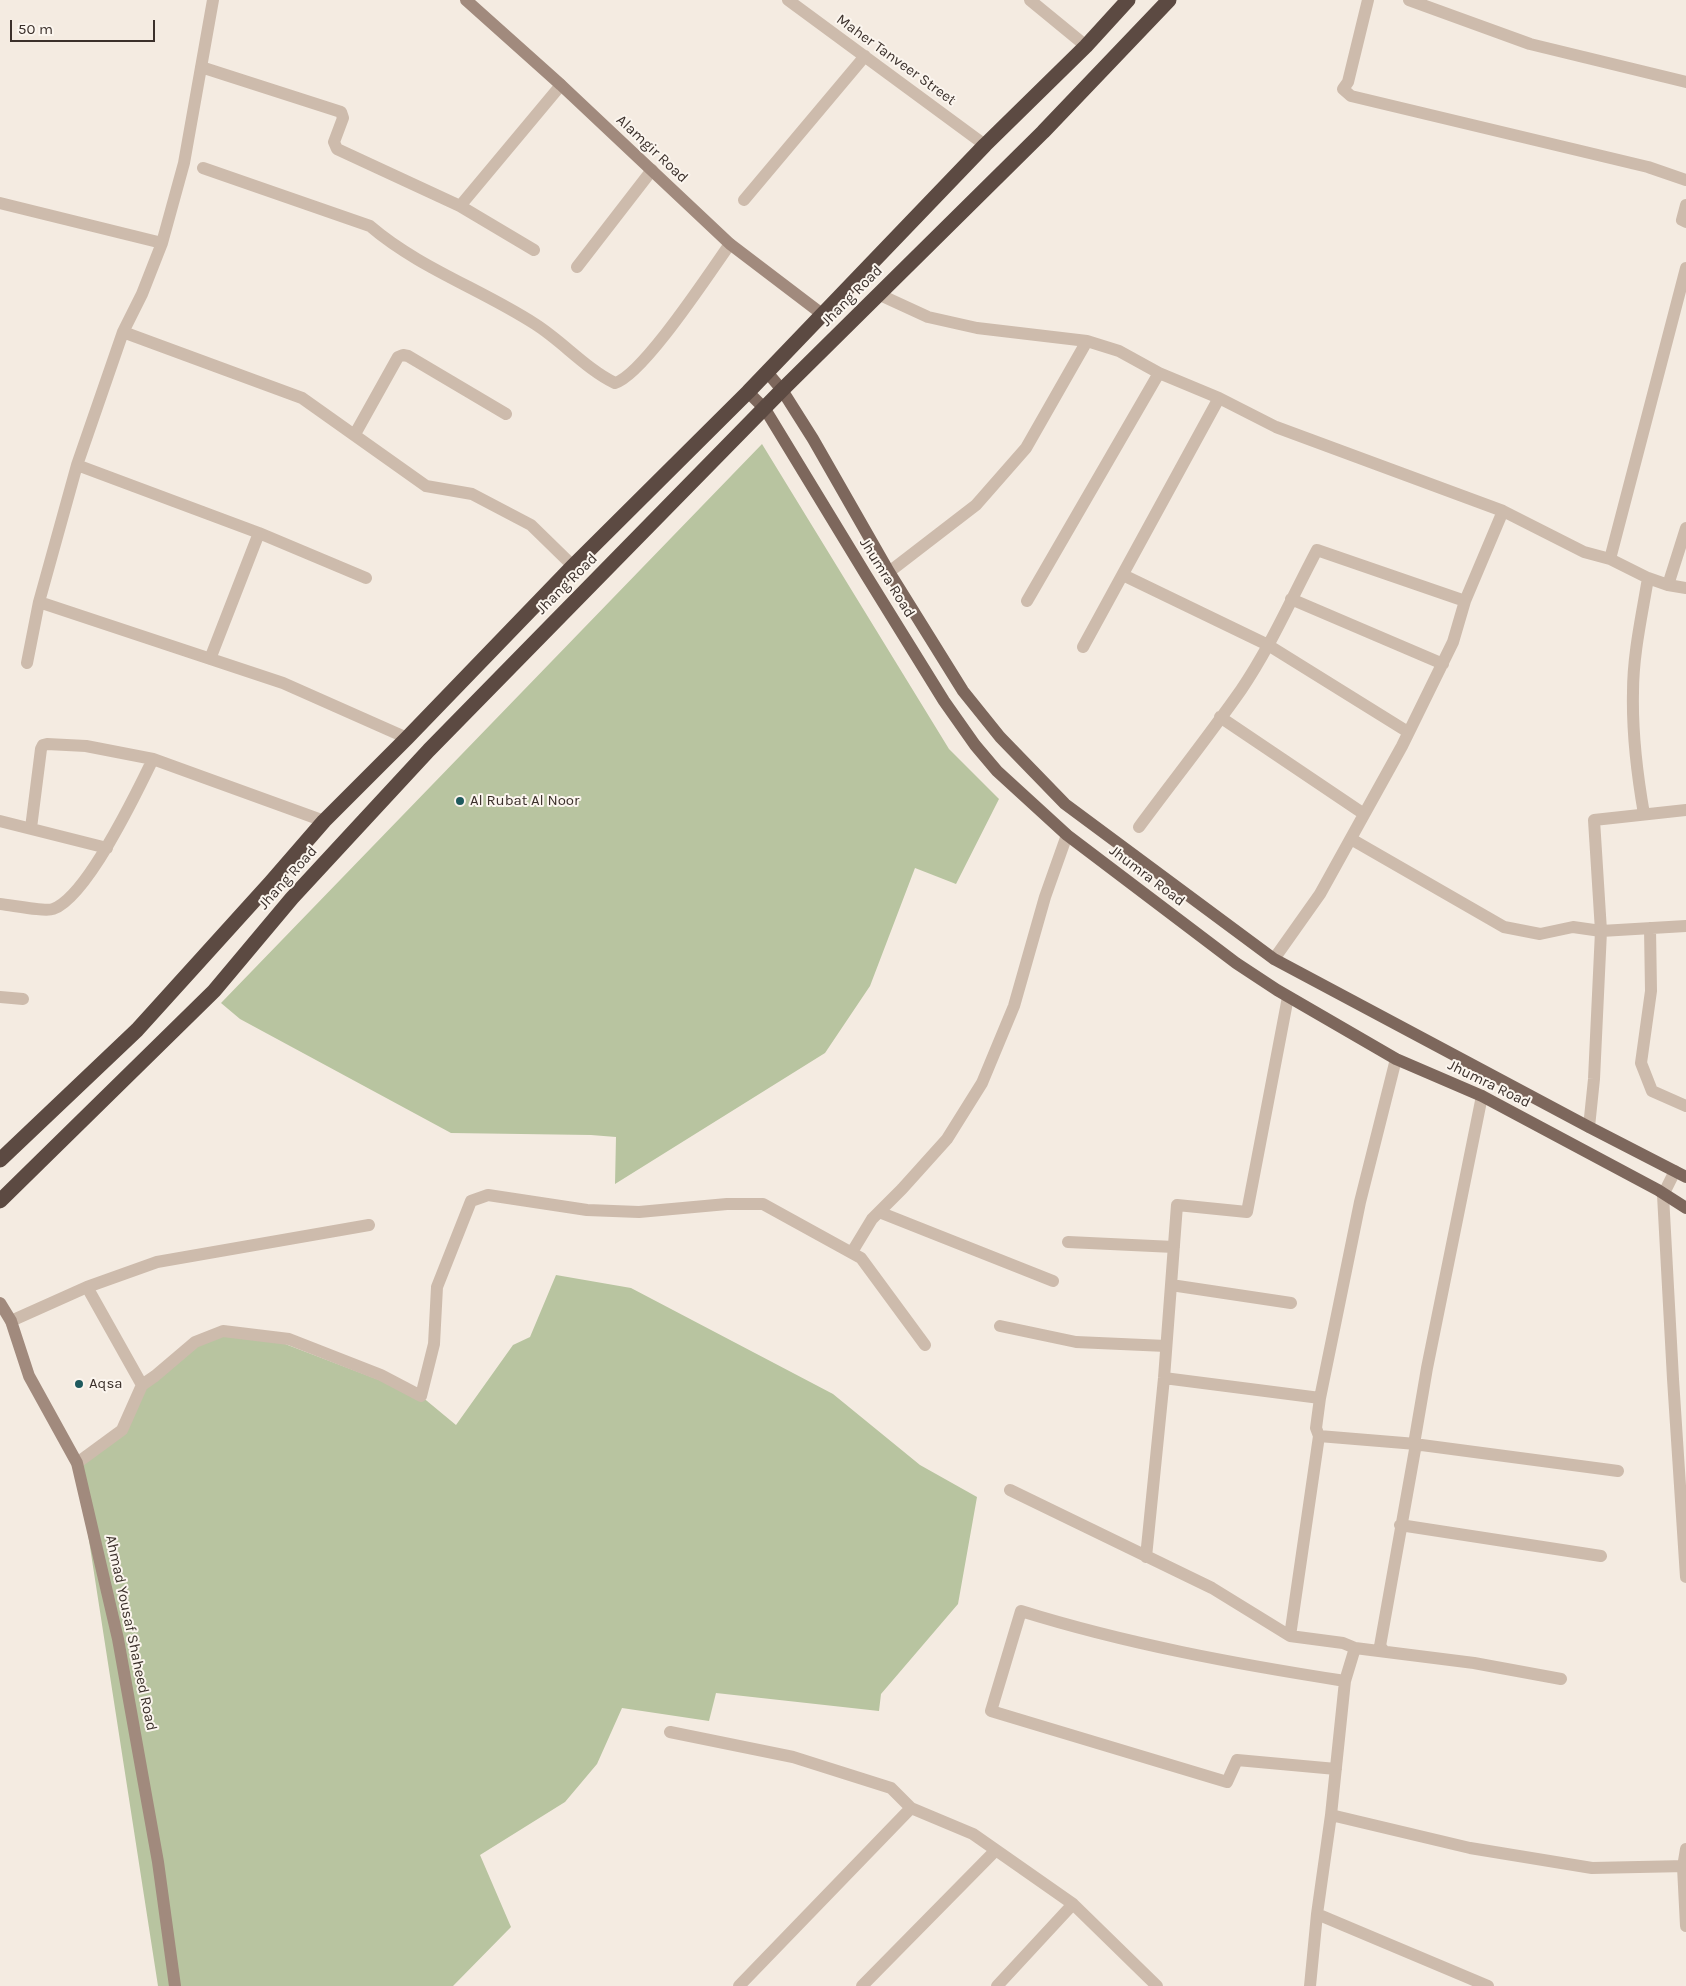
<!DOCTYPE html>
<html>
<head>
<meta charset="utf-8">
<style>
	body { margin:0 }
	#map { position:relative; width:1686px; height:1986px; overflow:hidden; background:#f4ebe1; font-family:Karla,sans-serif }
	canvas { display:block }
	.scale { position:absolute; left:10px; top:20px; width:145px; height:22px; box-sizing:border-box; border:2px solid #3b302b; border-top:0; padding-left:6px; font-size:15px; line-height:18px; white-space:nowrap; color:#3b302b; -webkit-text-stroke:4px #fbf5ee; paint-order:stroke }
</style>
</head>
<body>
<div id="map">
<canvas width="1686" height="1986"></canvas>
<div class="scale">50 m</div>
</div>
<script>
const ctx = document.querySelector('canvas').getContext('2d');
ctx.lineJoin = 'round';
function fillPath(path, color) {
  ctx.fillStyle = color;
  ctx.fill(path, 'evenodd');
}
function trace(path, color, width, dash) {
  ctx.strokeStyle = color;
  ctx.lineWidth = width;
  ctx.lineCap = dash ? 'butt' : 'round';
  ctx.setLineDash(dash || []);
  ctx.stroke(path);
}
function label(font, color, halo, rows, align = 'center') {
  ctx.font = font + ' Karla,sans-serif';
  ctx.lineWidth = 4;
  ctx.setLineDash([]);
  ctx.textBaseline = 'middle';
  ctx.strokeStyle = halo;
  ctx.fillStyle = color;
  for (const [text, x, y, turn = 0] of rows) {
    ctx.save();
    ctx.translate(x, y);
    ctx.rotate((+turn || 0) * Math.PI / 180);
    ctx.textAlign = isNaN(turn) ? turn : align;
    if (halo) ctx.strokeText(text, 0, 0);
    ctx.fillText(text, 0, 0);
    ctx.restore();
  }
}
fillPath(new Path2D(`
	M762 444 949 749 999 799 956 884 915 868 870 986 825 1053 615 1184 616 1137 591 1135 451 1133 240 1019 221 1003Z
	M556 1275 631 1288 833 1394 920 1465 977 1497 958 1604 881 1694 879 1711 716 1693 709 1721 622 1708 597 1764 565 1802 480 1855 511 1927 453 1986H158L77 1463 122 1430 142 1385 195 1342 223 1331 259 1334 421 1396 456 1425 513 1345 530 1337Z`), '#b8c4a0');
trace(new Path2D(`
	M788 0 985 145
	M1030 0 1086 46
	M1368 0 1348 82 1343 89 1351 96 1648 167 1686 180
	M1409 0 1530 44 1686 82
	M201 67 341 112 343 118 334 142 337 149 460 206 534 250
	M203 168 370 226C419 268 481 289 535 324 562 341 586 369 615 383 643 375 710 272 730 244
	M744 200 865 56
	M0 203 162 243
	M1686 205 1682 220 1686 222
	M460 206 561 85
	M577 267 652 170
	M878 294 928 317 977 328 1087 341 1119 351 1159 373 1219 398 1276 427 1503 511 1584 552 1610 559 1648 578 1668 585 1686 588
	M123 332 302 398 426 486 472 494 531 525 573 566
	M355 434 398 357 403 355 408 356 506 414
	M77 465 259 533 366 578
	M1610 559 1686 268
	M889 572 976 505 1026 448 1087 341
	M1123 575 1268 645 1408 732
	M1668 585 1686 528
	M1291 599 1443 664
	M1027 601 1159 373
	M39 602 283 683 407 738
	M1083 647 1219 398
	M210 659 259 533
	M27 663 39 602 77 465 123 332 142 294 162 243 184 163 213 0
	M1220 717 1364 814
	M1644 814C1637 774 1632 733 1633 692 1633 654 1642 615 1648 578
	M0 821 107 848
	M1139 827C1173 781 1208 737 1241 690 1271 646 1292 597 1317 550L1465 601
	M31 828 41 749 43 745 47 744 86 746 153 759 324 821
	M1351 839 1504 927 1540 934 1573 927 1601 931 1686 926
	M0 904C11 905 45 912 53 909 87 897 137 792 153 759
	M1650 928 1651 991 1641 1063 1652 1091 1686 1106
	M1274 959 1320 894 1402 746 1453 642 1465 601 1503 511
	M0 997 23 999
	M1589 1127 1594 1079 1601 931 1594 820 1686 810
	M1675 1171 1663 1195 1673 1379 1686 1577
	M879 1212 1053 1281
	M1068 1242 1174 1247
	M852 1252 872 1219 902 1189 947 1139 982 1083 1014 1006 1045 897 1067 835
	M1171 1285 1291 1303
	M87 1287 142 1385
	M11 1321 87 1287 157 1262 369 1225
	M1000 1326 1076 1342 1166 1346
	M1164 1378 1320 1398
	M1319 1436 1416 1444
	M1414 1444 1618 1471
	M77 1463 122 1430 142 1385 155 1376 195 1342 223 1331 289 1339 381 1375 421 1396 434 1344 437 1287 471 1201 488 1195 587 1210 639 1212 727 1204H763L861 1258 925 1345
	M1010 1490 1212 1588 1290 1636 1343 1643 1355 1648 1474 1663 1561 1679
	M1400 1525 1601 1556
	M1146 1557 1164 1378 1177 1205 1247 1212 1288 997
	M1290 1636 1319 1436 1316 1428 1320 1398 1360 1202 1396 1059
	M1384 1651 1380 1646 1416 1444H1414L1427 1368 1482 1096
	M670 1732 793 1757 891 1788 911 1808 973 1834 1073 1904 1157 1986
	M1336 1769 1237 1760 1227 1782 991 1711 1021 1611C1127 1644 1236 1664 1345 1681
	M1331 1815 1470 1848 1592 1868 1686 1866
	M1686 1849 1683 1867 1686 1926
	M1317 1914 1488 1986
	M739 1986 911 1808
	M862 1986 996 1850
	M997 1986 1073 1904
	M1310 1986 1317 1914 1331 1815 1345 1681 1355 1648`), '#cdbbac', 12);
trace(new Path2D(`
	M466 0 561 85 730 244 822 314
	M0 1303 11 1321 29 1376 77 1463 118 1639 158 1862 175 1986`), '#a18a7d', 12);
trace(new Path2D(`
	M767 372 782 390 813 439 889 572 963 691 1000 737 1065 804 1274 959 1589 1127 1686 1177
	M748 392 765 409 866 575 944 701 975 745 997 771 1067 835 1236 963 1277 990 1396 1059 1482 1096 1658 1190 1686 1208`), '#7d675c', 12);
trace(new Path2D(`
	M0 1160 137 1030 271 882 324 821 407 738 573 566 748 392 985 145 1086 46 1128 0
	M0 1201 214 991 292 898 429 750 782 390 1043 132 1169 0`), '#5c4a42', 15);
for (const [x, y, r, color] of [
	[460,801,5,"#1f5a5e"],
	[79,1384,5,"#1f5a5e"]
]) {
  const dot = new Path2D();
  dot.arc(x, y, r, 0, 2 * Math.PI);
  ctx.fillStyle = color;
  ctx.fill(dot);
  trace(dot, '#fbf5ee', 2);
}
label('15px', '#3b302b', '#fbf5ee', [
	["Maher Tanveer Street",896,60,36],
	["Alamgir Road",652,149,43],
	["Jhang Road",852,296,-45],
	["Jhumra Road",887,578,58],
	["Jhang Road",567,584,-45],
	["Jhumra Road",1147,876,37],
	["Jhang Road",288,878,-48],
	["Jhumra Road",1489,1084,26],
	["Ahmad Yousaf Shaheed Road",131,1633,78]
]);
label('15px', '#3b302b', '#fbf5ee', [
	["Al Rubat Al Noor",470,801],
	["Aqsa",89,1384]
], 'left');
</script>
</body>
</html>
